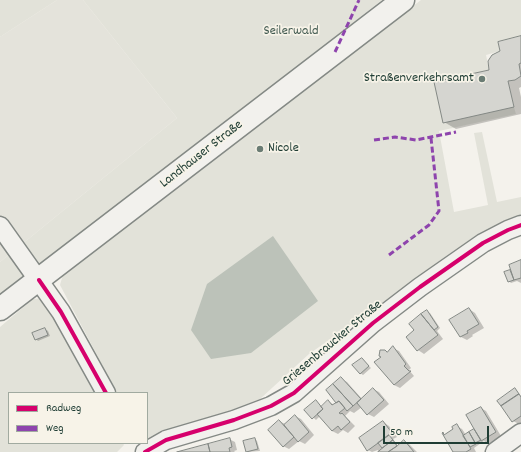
<!DOCTYPE html>
<html>
<head>
<meta charset="utf-8">
<style>
	body { margin:0 }
	#map { position:relative; width:521px; height:452px; overflow:hidden; background:#f4f2ec; font-family:Dekko,sans-serif }
	canvas { display:block }
	.legend { position:absolute; left:8px; top:392px; width:140px; height:52px; box-sizing:border-box; background:#f7f3e8; border:1px solid #a1aaa0; margin:0; padding:5px 7px; list-style:none; font-size:12px; color:#1f3d34 }
	.legend li { display:flex; align-items:center; gap:8px; height:20px }
	.legend b { width:20px; border:1px solid #a1aaa0 }
	.scale { position:absolute; left:383px; top:426px; width:106px; height:18px; box-sizing:border-box; border:2px solid #1f3d34; border-top:0; padding-left:5px; font-size:12px; line-height:14px; white-space:nowrap; color:#1f3d34; -webkit-text-stroke:3px #f7f3e8; paint-order:stroke }
</style>
</head>
<body>
<div id="map">
<canvas width="521" height="452"></canvas>
<ul class="legend">
<li><b style="height:5px;background:#d6006c"></b>Radweg</li>
<li><b style="height:5px;background:#8e44ad"></b>Weg</li>
</ul>
<div class="scale">50 m</div>
</div>
<script>
const ctx = document.querySelector('canvas').getContext('2d');
ctx.lineJoin = 'round';
function fillPath(path, color) {
  ctx.fillStyle = color;
  ctx.fill(path, 'evenodd');
}
function trace(path, color, width, dash) {
  ctx.strokeStyle = color;
  ctx.lineWidth = width;
  ctx.lineCap = dash ? 'butt' : 'round';
  ctx.setLineDash(dash || []);
  ctx.stroke(path);
}
function label(font, color, halo, rows, align = 'center') {
  ctx.font = font + ' Dekko,sans-serif';
  ctx.lineWidth = 3.5;
  ctx.setLineDash([]);
  ctx.textBaseline = 'middle';
  ctx.strokeStyle = halo;
  ctx.fillStyle = color;
  for (const [text, x, y, turn = 0] of rows) {
    ctx.save();
    ctx.translate(x, y);
    ctx.rotate((+turn || 0) * Math.PI / 180);
    ctx.textAlign = isNaN(turn) ? turn : align;
    if (halo) ctx.strokeText(text, 0, 0);
    ctx.fillText(text, 0, 0);
    ctx.restore();
  }
}
fillPath(new Path2D(`
	M57 0H83L177 118 0 262V37Z`), '#e4e3db');
fillPath(new Path2D(`
	M0 0H57L0 37Z
	M83 0H382L217 130 0 296V262L177 118Z
	M421 0H521V36L498 42 500 51 486 55 489 70 434 82 514 107 516 114 439 131 454 212 488 205 474 133 482 132 497 202 521 197V216L484 232 309 354 260 399 190 426 150 439 147 437V393H117L60 285 64 271 353 53Z
	M45 298 98 393H9V443H123L124 445 117 452H0V327L33 299Z`), '#e2e2d9');
fillPath(new Path2D(`
	M273 236 318 301 251 353 211 359 191 330 207 284Z`), '#bcc2b9');
fillPath(new Path2D(`
	M521 37V87L519 88 521 97V114L456 129 444 122 490 71 501 52Z
	M521 261V283L517 281 511 283 509 281 510 271 512 272Z
	M469 309 475 313 484 328 472 335 473 336 467 340 461 337 451 320Z
	M427 312 430 313 440 328 437 331 443 339 424 354 418 350 415 331 422 315Z
	M45 329 48 331 50 336 38 341 36 339Z
	M393 348 399 351 411 368 409 370 414 376 400 388 394 385 387 353Z
	M362 359 371 368 363 375 360 373Z
	M341 379 347 382 362 399 373 389 379 392 389 404 374 417 368 414 362 407 354 413 350 411 345 416 355 426 348 433 343 430 338 434 332 431 320 416 316 420 306 410 316 401 322 407 328 401 334 405 337 403Z
	M515 389 521 396V423L519 424 513 421Z
	M481 408 486 411 501 436 488 444 484 441 474 448 476 452H454V430L457 426 462 429 466 435 476 430Z
	M295 416 301 419 314 435 305 444 299 441 289 449 283 446 279 421 285 424Z
	M383 422 389 426 397 437 393 439 398 446 404 441 410 445 417 452H379L378 450 372 452 368 450Z
	M229 439 235 442 237 450 234 451 235 452H181Z
	M255 439 257 441 260 451 247 452 245 442Z`), '#0003');
const building = new Path2D(`
	M521 36V63L519 64 521 76 515 80 508 81 514 107 443 123 434 82 489 70 488 61 492 55 500 51 498 42Z
	M521 260V278L514 280 509 265Z
	M510 270 514 280 508 282 504 272Z
	M469 308 479 324 467 331 468 333 460 337 449 320Z
	M427 310 438 327 434 330 421 314Z
	M421 314 438 335 417 351 406 337 414 330 409 324Z
	M45 328 48 335 35 340 32 333Z
	M393 346 406 364 404 366 409 371H411L394 385 374 362 381 357 379 356 380 350H385L387 352Z
	M362 358 369 366 360 374 352 365Z
	M341 377 361 399 353 406 333 384Z
	M333 384 353 406 347 411 339 401 336 403 326 390Z
	M373 388 384 400 367 415 357 403Z
	M515 388 519 394 501 406 497 401Z
	M519 394 521 397V416L512 422 501 406Z
	M316 400 323 409 312 419 304 410Z
	M328 400 332 405 339 401 345 408 339 413 341 414 342 413 350 422 341 430 338 426 332 431 317 414 323 409 321 407Z
	M481 407 496 432 481 441 466 415Z
	M295 415 309 432 298 442 284 425Z
	M279 420 294 437 283 447 268 430Z
	M383 421 392 433 367 451 359 438Z
	M457 424 471 449 466 452H453L442 433 443 432 444 435 453 429 452 427Z
	M474 429 481 440 475 443 469 432Z
	M469 432 476 444 470 447 463 436Z
	M389 435 393 440 382 448 378 443Z
	M230 438 232 447 229 448 230 452H210L208 444Z
	M255 438 258 449 246 452 243 441Z
	M393 440 397 446 388 452H378Z
	M404 440 414 452H388L397 446Z
	M208 444 210 452H177Z`);
fillPath(building, '#d5d5d0');
trace(building, '#848985', 1);
const minor = new Path2D(`
	M0 226 61 312 106 393
	M145 452 166 440 234 420 271 406 294 393 373 323 420 287 483 243 508 230 521 225
	M495 452 521 433`);
const major = new Path2D(`
	M0 309 403 0`);
trace(minor, '#848985', 21);
trace(major, '#848985', 25);
trace(minor, '#f2f1ed', 18);
trace(major, '#f2f1ed', 22);
trace(new Path2D(`
	M335 52 359 0
	M374 140 395 137 416 140 456 132
	M389 255 429 225 439 211 431 138`), '#8e44ad', 3, [6, 3]);
trace(new Path2D(`
	M39 280 61 312 106 393
	M145 452 166 440 234 420 271 406 294 393 373 323 420 287 483 243 508 230 521 225`), '#d6006c', 4);
for (const [x, y, r, color] of [
	[482,79,4,"#6a7c74"],
	[260,149,4,"#6a7c74"]
]) {
  const dot = new Path2D();
  dot.arc(x, y, r, 0, 2 * Math.PI);
  ctx.fillStyle = color;
  ctx.fill(dot);
  trace(dot, '#f7f3e8', 1.5);
}
label('14px', '#435b52', '#f7f3e8', [
	["Seilerwald",291,32]
]);
label('14px', '#1f3d34', '#f7f3e8', [
	["Straßenverkehrsamt",474,79],
	["Nicole",268,149,"left"]
], 'right');
label('14px', '#1f3d34', '#f7f3e8', [
	["Landhauser Straße",202,155,-38],
	["Griesenbraucker Straße",333,344,-40]
]);
</script>
</body>
</html>
